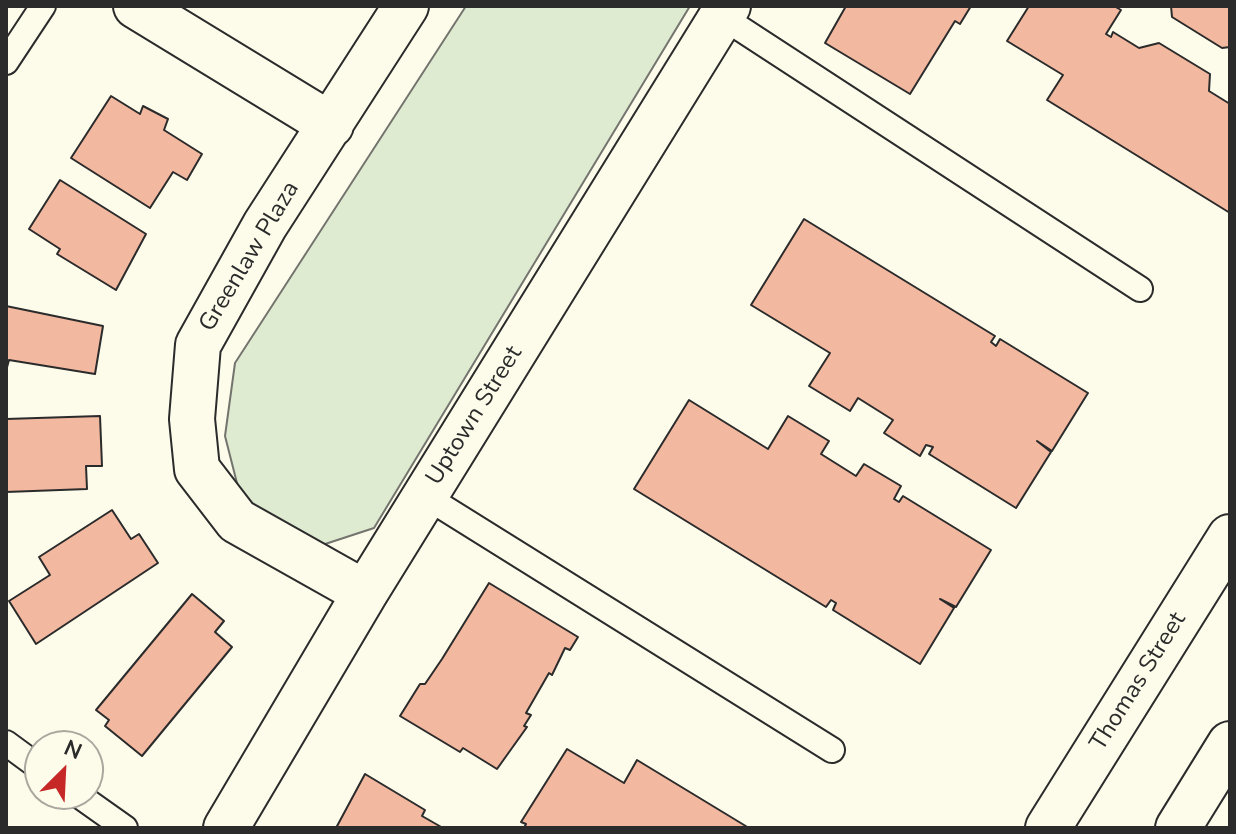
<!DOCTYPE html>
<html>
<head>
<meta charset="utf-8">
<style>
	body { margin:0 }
	#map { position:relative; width:1236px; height:834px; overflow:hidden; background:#fdfbea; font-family:"Nunito Sans",sans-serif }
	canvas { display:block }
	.frame { position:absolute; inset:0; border:8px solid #2b2b2b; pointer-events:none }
	.north { position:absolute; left:24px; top:730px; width:80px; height:80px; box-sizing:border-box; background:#fdfbea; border:2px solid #a9a89e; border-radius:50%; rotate:24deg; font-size:22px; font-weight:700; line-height:32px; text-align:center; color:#2b2b2b }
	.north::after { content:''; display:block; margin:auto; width:28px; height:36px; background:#c62828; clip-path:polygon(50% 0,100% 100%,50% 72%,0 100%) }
</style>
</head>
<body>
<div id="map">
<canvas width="1236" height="834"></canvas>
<div class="frame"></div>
<div class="north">N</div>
</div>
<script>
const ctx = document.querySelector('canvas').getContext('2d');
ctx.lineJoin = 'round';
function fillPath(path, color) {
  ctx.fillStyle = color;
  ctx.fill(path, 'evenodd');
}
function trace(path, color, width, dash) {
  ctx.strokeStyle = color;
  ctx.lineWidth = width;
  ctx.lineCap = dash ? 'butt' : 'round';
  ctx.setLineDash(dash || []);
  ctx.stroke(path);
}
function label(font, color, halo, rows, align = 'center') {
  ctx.font = font + ' "Nunito Sans",sans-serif';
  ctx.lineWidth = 6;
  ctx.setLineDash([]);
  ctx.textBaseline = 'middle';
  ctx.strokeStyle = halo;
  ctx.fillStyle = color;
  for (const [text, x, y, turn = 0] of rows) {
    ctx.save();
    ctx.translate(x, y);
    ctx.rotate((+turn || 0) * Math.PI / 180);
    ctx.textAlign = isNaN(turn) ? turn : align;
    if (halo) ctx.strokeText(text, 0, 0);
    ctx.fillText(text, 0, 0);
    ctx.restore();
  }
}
const green = new Path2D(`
	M466 6H690L374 528 316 547 273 522 239 491 225 436 235 363Z`);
fillPath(green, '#deebd1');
trace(green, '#74746e', 2);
const building = new Path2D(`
	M971 6 960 24 955 21 910 94 825 43 846 6Z
	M1029 6H1114L1121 10 1106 34 1111 37 1113 32 1139 48 1159 43 1210 74 1209 91 1230 104V213L1047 100 1063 75 1007 41Z
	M1171 6H1230V47L1222 48 1172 17Z
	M111 96 140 114 143 106 168 119 164 130 202 154 187 180 173 172 150 208 71 158Z
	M60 180 146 234 116 290 57 254 60 249 29 229Z
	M804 219 995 336 991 342 996 346 1000 339 1088 393 1052 451 1037 441 1051 452 1016 508 929 454 933 447 926 445 920 456 884 433 893 420 858 398 850 411 809 386 830 353 751 305Z
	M6 306 103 326 95 374 9 360 6 371Z
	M689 400 768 449 788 416 829 441 821 454 856 476 864 464 901 486 894 499 899 502 903 496 991 550 956 607 940 599 954 608 920 664 833 610 836 603 831 600 826 607 634 489Z
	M100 416 102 466H86L87 489 6 492V419Z
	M112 510 131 539 139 534 158 563 36 644 9 601 50 575 39 557Z
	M489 583 578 637 570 650 565 648 552 675 549 673 526 713 531 715 524 726 527 727 497 769 463 748 460 752 400 716 420 684H425L442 659Z
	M192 594 224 621 215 632 232 647 142 756 105 726 109 720 96 710Z
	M567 749 624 783 637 760 749 828H524L526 824 521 822Z
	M365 774 425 810 422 816 443 828H336Z`);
fillPath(building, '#f2b8a0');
trace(building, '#2b2b2b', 2);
const lane = new Path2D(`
	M721 16 1140 289
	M6 62 43 6
	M425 496 832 750
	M6 743 40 768
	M77 794 125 828`);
const street = new Path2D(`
	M136 6 331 125
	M365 593 237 521 197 469 192 419 198 345 265 225 406 6
	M226 828 365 593 728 6`);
const primary = new Path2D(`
	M1048 828 1230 537
	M1178 828 1230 744`);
trace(lane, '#2b2b2b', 28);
trace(street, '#2b2b2b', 48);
trace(primary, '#2b2b2b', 48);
trace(lane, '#fdfbea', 24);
trace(street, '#fdfbea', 44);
trace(primary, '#fdfbea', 44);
label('24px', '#2b2b2b', '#fdfbea', [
	["Greenlaw Plaza",250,257,-59],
	["Uptown Street",475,416,-58],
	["Thomas Street",1139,682,-58]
]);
</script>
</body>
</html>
